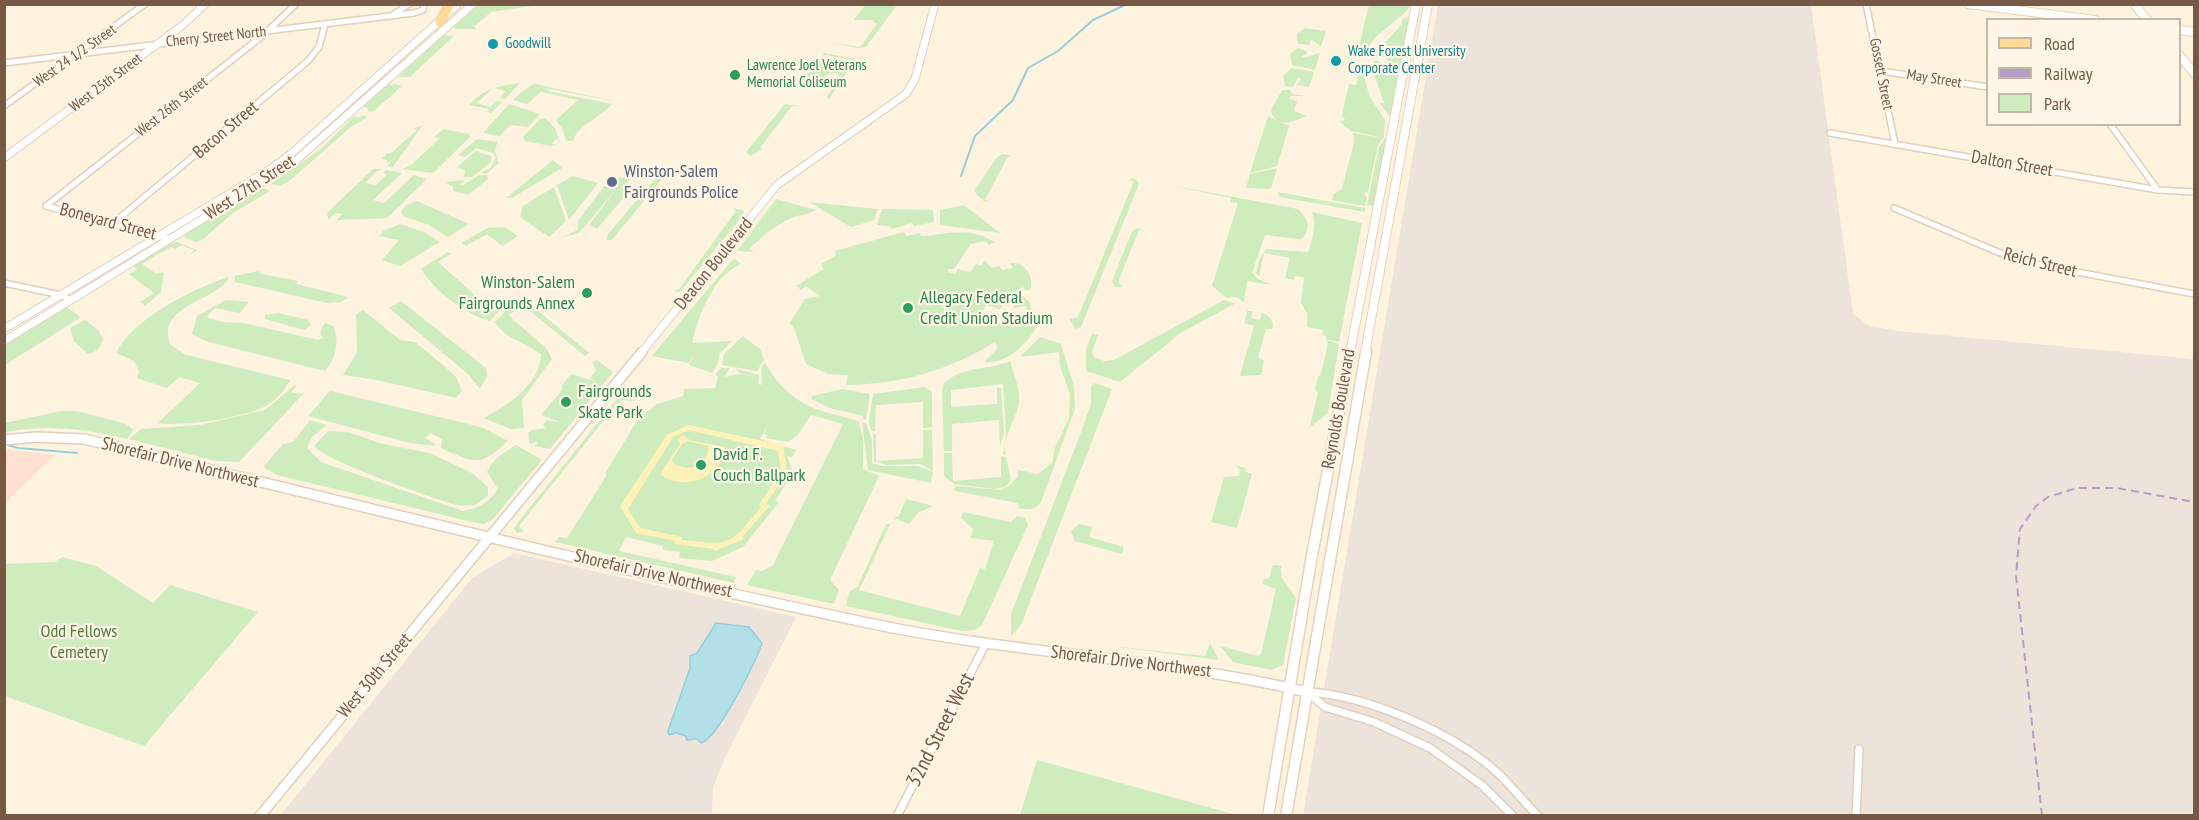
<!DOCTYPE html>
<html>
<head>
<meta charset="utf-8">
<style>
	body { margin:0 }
	#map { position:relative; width:2199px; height:820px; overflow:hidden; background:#fef3df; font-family:"PT Sans Narrow",sans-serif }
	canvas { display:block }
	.frame { position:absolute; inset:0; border:6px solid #765845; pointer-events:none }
	.legend { position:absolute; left:1986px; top:18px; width:195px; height:108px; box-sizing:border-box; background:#fff6e7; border:2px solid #c8b7a6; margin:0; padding:8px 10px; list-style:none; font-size:18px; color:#765845 }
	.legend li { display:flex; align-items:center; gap:12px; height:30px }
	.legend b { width:30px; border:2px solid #c8b7a6 }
</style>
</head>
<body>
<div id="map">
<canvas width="2199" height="820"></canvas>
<div class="frame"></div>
<ul class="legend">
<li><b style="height:8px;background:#ffdb95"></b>Road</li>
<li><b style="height:8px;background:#b59ec7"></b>Railway</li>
<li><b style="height:16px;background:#ceecbd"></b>Park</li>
</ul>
</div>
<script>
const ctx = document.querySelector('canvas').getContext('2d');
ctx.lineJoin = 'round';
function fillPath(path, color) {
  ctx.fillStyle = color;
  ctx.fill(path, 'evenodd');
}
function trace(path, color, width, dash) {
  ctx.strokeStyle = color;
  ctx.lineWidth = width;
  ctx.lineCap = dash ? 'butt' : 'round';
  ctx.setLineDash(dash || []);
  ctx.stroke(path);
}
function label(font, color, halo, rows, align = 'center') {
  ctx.font = font + ' "PT Sans Narrow",sans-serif';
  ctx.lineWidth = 4.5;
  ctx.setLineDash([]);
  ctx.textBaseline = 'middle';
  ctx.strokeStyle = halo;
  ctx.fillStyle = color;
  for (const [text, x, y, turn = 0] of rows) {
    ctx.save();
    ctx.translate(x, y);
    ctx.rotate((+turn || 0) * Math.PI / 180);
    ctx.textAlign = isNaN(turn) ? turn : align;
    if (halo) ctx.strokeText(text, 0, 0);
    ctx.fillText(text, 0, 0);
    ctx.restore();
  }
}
fillPath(new Path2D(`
	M5 449 55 455 5 503 4 449Z`), '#ffe1d2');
fillPath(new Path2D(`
	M1438 5H1811L1853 314 1870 326 1899 331 2194 359V815L1303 816Z
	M514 553 796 617 724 760 713 788 712 815 280 816 472 578Z`), '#ece4db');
fillPath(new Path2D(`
	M478 5H539L491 12 474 27 477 29H455L454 26Z
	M865 5H897L866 47 858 48 832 43 860 47 877 24 873 22 874 20H854Z
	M1369 5H1411C1401 21 1376 30 1367 50L1358 51Z
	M1410 17 1390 116H1389L1380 103H1384L1372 68 1373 62 1376 60 1383 64 1389 62 1385 57H1374L1379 45 1381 47 1402 24V19Z
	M1305 28 1326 31 1321 47 1311 39 1309 45 1298 44 1297 34Z
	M444 35 454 36 410 77H398Z
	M1298 48 1307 51V54L1301 56 1303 58 1320 53 1315 70 1292 65 1290 54Z
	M824 53 856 59 829 99 826 98 841 77 837 75 838 73 827 74 820 84 803 80 818 61 849 66 852 60 826 55 823 57Z
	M1361 63 1369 95 1385 120 1384 138 1351 131 1339 121 1345 120 1342 115 1349 84 1356 85Z
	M1292 68 1314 72 1309 87 1296 85 1301 79 1298 77 1293 87 1285 86 1283 76Z
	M520 83 505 99 500 98 506 91 493 88 477 103 490 107 496 101 502 102 491 113 487 112 489 109 469 105C487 87 495 87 520 83Z
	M395 84 402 86 375 110 370 112 367 110 369 108 363 107 387 86Z
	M534 84H536L618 102 544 88 552 92 612 104C601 117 576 127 573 141H566L563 130 556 120 578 100 541 92 527 104 513 100 521 92Z
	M1282 90H1290L1293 94 1307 96H1291L1289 99 1297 101 1294 111 1307 116C1295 121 1275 130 1271 110Z
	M509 104 540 114 528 127 510 125 500 136 483 133Z
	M785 104 804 107 792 106 760 148 763 149 750 156 746 152Z
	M362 115 368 117 352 126 288 182 280 186 271 184 321 149 354 116 359 118Z
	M1268 116 1289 126 1277 166 1250 173Z
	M545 118 555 128 560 143 557 138 552 144H558L551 146 525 141 523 137 540 119Z
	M423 125 393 167 387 166 392 160 387 163V160L381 159 388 153 390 154 417 130 413 129Z
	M443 129 469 134 470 137 433 173 402 169 411 165 439 139 434 137Z
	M1353 133 1383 138 1378 145 1368 192 1364 193 1367 198 1365 206 1332 200 1334 194 1342 189 1354 142Z
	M1387 136 1373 206 1367 205 1379 147Z
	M477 139 497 142 495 152 499 163 486 174 481 173 490 168 496 158 493 153 476 148 465 157 458 155Z
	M476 151 491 156V162L472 177H464L465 170 457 167Z
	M1003 154 1012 156 1007 158 985 200 990 201 985 202 977 195 975 190 997 157Z
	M553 160 562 168 512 198H506Z
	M1277 168 1271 189 1246 188 1250 174Z
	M373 169H383L376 172 365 183 376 185 387 174 383 173 386 170 402 173 373 200 384 203 414 175 427 179 387 218 337 220 342 214 335 213 330 219 337 220 328 219 327 213Z
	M479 175H487L488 179 468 195 453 191V187L445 182 465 180 459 185 467 184H465Z
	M573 176 598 183 569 220 557 185Z
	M620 177 630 179 623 188 630 190 597 229 589 225 616 189 579 233 560 238 578 230V221L604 186H611Z
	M656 178 662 179 612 240H607L608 234Z
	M1132 178 1137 180 1139 184 1081 327 1075 329 1070 319 1078 317 1134 181H1128Z
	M1169 185 1298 209C1307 219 1312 225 1303 238L1299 239 1265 235 1252 273 1258 279 1272 285 1247 281 1244 302 1236 297 1227 298 1212 286 1238 203 1230 202 1231 198Z
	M554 187 566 221 549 237 520 217 523 206Z
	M264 188 270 191 233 213 202 240 196 242 184 237 187 233Z
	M1277 192 1365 208V212L1280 197Z
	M776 199 816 210C806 216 799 214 789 219 775 226 760 238 749 249L754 252 737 251Z
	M417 201 469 224 448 237 429 225 403 216 401 211 407 205Z
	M809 202 878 209 874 220 851 227Z
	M964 205 1000 233 940 225V210Z
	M734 208 744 211 741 218 680 292 673 291 679 289 736 211Z
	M882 209 933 210 934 222 914 226 912 223 891 229 889 226 877 225Z
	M1312 212 1362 223 1339 342 1326 339V336L1322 335 1323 330 1307 327V313L1301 303 1304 277 1295 276 1294 280 1285 278 1290 258 1264 253 1259 276 1256 273 1260 258 1266 249 1308 252C1312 240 1317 226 1312 212Z
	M400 224 424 232 440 242 400 266 382 260 399 240 379 236 383 231Z
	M504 227 518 236 502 246 487 234 466 246 462 243 487 228Z
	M1138 228 1145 231 1139 230 1118 282 1123 287H1115L1112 281 1132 231Z
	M904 232 906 236 920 233 921 236C947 235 967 225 994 242L989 245 985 241 971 244 954 269H948V272L955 274 958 269 970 272 976 264 981 266 985 260 991 268 999 266 1002 270 1013 268 1010 263C1024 260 1035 277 1030 290L1025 291 1023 287 1017 290 1030 303 1031 310 1027 311 1026 306 1014 308 1010 299 1015 296 1007 298 1009 306 1003 305 1000 309 986 305 980 315 973 313 968 318 972 321 978 316 1014 327 1017 324H1025L1027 318 1041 317C1033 339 1009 365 984 362L998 348 995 342C948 371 901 384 846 385L848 375 828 374 806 364 793 325 789 324 805 299 820 296 806 286 801 290 796 286 824 269 821 264 836 256 835 251Z
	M176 242 197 250 190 254 194 250 181 245 176 249 171 247 142 264 157 274 164 272 161 292 145 306 140 302 154 293 129 274 137 269 133 266 170 243Z
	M448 252 451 254 438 262 477 297 500 310 490 321C464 314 435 291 421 269Z
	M734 258 741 264C714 274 698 316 692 343L732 341 720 353 717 365 712 373 689 365 696 352 689 363 652 356Z
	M258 271 261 274 298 281 296 284 349 297 341 302 327 303 235 282V276Z
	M229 277C221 300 153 305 171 345L186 355 290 380C284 391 275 401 264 407 240 418 184 427 158 423L200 383 179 377 167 388 137 378 139 372 134 361 116 353C132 319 194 288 229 277Z
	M226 300 249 302 240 313 215 308 206 317 222 322 244 323 318 340 323 338 320 333 325 323 333 326C340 342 336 358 325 371L205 341 192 334 197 316Z
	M1224 300 1236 303 1182 332 1120 382 1086 371V350L1092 334 1098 335 1092 352 1094 357 1104 361 1114 360Z
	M401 301 486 368 487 376 480 389 468 374 389 308Z
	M526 301 589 353 585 356 524 306 508 315 547 349 552 359 522 400 524 428 511 429 483 418C507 407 541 383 541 354 525 342 506 340 495 322L509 307Z
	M66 307 80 316 78 319 5 365V343Z
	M363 310 400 340 415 342 443 365 456 377 462 391 456 398 377 380 343 375 357 353 356 314Z
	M1247 311H1253L1251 318 1260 320 1262 313C1268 315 1272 319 1273 325L1272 329H1266L1258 357 1264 361 1261 375 1240 376 1254 326 1244 323Z
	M278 313 308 320 311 325 304 330 265 319V315Z
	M85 320 99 331 103 339C101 347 96 353 88 354L74 341 70 328Z
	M743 336 760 349 764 360 757 371 722 365 724 354Z
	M1040 337 1061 344 1074 387 1075 409 1041 502C1034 511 1029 510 1019 508L1018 503 954 491 956 486 1001 490 1009 486 1018 476V470L1038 474 1052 463 1055 448 1069 418 1070 394 1060 366 1059 352 1020 357Z
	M1326 340 1339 344 1328 413 1305 431 1310 426 1318 393 1315 389 1318 377 1321 375 1328 343Z
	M597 360 613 372 550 449 535 446 538 443 536 441 532 444 529 442 528 433 532 430 546 428 543 425 547 420 562 423 541 415 562 390V385L571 374 597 382 590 378 596 370 592 362Z
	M1010 361C1013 372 1019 386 1019 398 1020 416 1000 437 1006 455L1003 454 1006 434 1003 384 951 390V407L997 404V388H1001L1004 434 1000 446 999 420 952 424V451H944L942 391 944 383C964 365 987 371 1010 361Z
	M765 362C776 385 798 404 822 411 834 415 848 417 859 422L863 439V469L879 476 830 580 839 590 834 604 747 585 756 570 762 571 773 565 843 424 811 415 797 436 788 442 766 438 767 435 764 434 768 425 760 439 796 450 792 457 787 456 793 472 775 501 779 502 743 547 712 561 679 558 680 552 663 550V546L626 537 619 551 736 577 734 583 555 542 559 537 567 538 607 475 605 474 638 419 657 404 683 396 684 389 715 388 718 377 715 374 722 368H730L724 377 739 374 758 377 739 373 738 370 732 372 737 369 759 375 758 384 761 385C764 377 758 368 765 362Z
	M1094 383 1112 389 1021 625 1011 636V614L1083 427 1091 404V386Z
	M295 385H297L291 392 300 394 306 391 239 462 216 461 129 439 141 429 200 425 265 410Z
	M925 387 932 392V427L923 428V402L876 405 875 431H872L869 423 873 394Z
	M842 389 870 394 866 419 863 420V416L830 408 811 399 812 396Z
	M330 391 481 427 508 441C479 468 475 463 441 448L442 439 431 433 425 438 436 444 435 446 410 443 308 416Z
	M620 395 636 401 622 400 617 404 519 526 524 532 517 533 514 528 519 521Z
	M61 411H77L126 424 133 430 127 439C85 429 47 424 5 432V423Z
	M310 420 327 425 311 438 307 448 321 462 463 511C480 507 488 504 498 489L487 472C493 458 504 453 516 445L542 460 492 520 484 524 472 522 277 475 263 467 283 444 293 442Z
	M862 423H866L872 440V463L882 466H918L933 472 931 483 868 470Z
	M923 430H932L933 471 920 464 887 465 874 461 873 434H876V461L923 458Z
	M328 431 348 432 383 444 430 453 472 473 488 487V496L475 505 460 506C437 500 323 460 314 446Z
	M944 453H952L953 481 1001 477V456L1006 457 1011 480 1005 487 994 489 954 484 944 476Z
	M1234 465 1245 468 1246 472 1252 474 1237 528 1211 522 1224 477 1239 476 1240 469Z
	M906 499 934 506 919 512 909 524 894 518 899 516Z
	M963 512 1011 522 1017 516 1025 518 1028 525 982 625 975 630 962 631 846 606 849 592 858 586 886 524H890L859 590 960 616 980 568 985 569 994 541 971 538 973 529 961 518Z
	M1079 524 1092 527 1089 537 1124 547 1122 554 1075 541 1071 531Z
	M62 557 96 566 153 603 170 585 258 612 144 746 5 696V564L55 562Z
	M1273 565 1281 566 1282 578 1296 598 1283 665 1272 670 1233 662 1220 646 1258 656 1261 654 1276 589 1263 584 1264 579 1269 578Z
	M1210 643 1219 660 1102 645 1205 656Z
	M1037 760 1237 815H1020Z`), '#ceecbd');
fillPath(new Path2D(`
	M688 425 783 445 787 472 766 504 770 506 743 536 744 539 715 551 714 549 674 544 675 541 636 533 620 506 667 435ZM689 430 778 451 781 471 759 505 761 507C728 547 733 545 682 540V537L640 528 628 509 673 437Z
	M682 435 690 440 725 447C724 478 682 493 660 474L680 444 678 440ZM688 441 708 446C710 468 685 474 671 461L682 444Z`), '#fff2b8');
const water = new Path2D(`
	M716 623 749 627 762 643C756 661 717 740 701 743L697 739 687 740 686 736 676 733 669 735 668 731 690 668V656L697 653Z`);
fillPath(water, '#b2dfe8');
trace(water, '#98cedb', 1.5);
trace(new Path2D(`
	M961 176 975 136 1013 100 1028 68 1058 51 1093 20 1127 4
	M4 444 18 448 77 453`), '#98cedb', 2);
const minorFar1 = new Path2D(`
	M1866 4 1895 144
	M394 14 409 4
	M4 63 414 13 423 10 424 4
	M1881 71 1988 87
	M4 106 145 4
	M2110 124 2157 189
	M1830 133 2158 190 2194 192
	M46 206 261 37 296 4
	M46 206 169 239
	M1894 208 2019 261 2194 294
	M112 224 308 61 319 47 325 24
	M4 283 61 295 70 300`);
const minor = new Path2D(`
	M1307 692C1364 695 1441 728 1486 763 1505 777 1521 799 1538 816
	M1307 692 1325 707 1374 722 1430 748 1483 786 1513 816
	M897 816 985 645
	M1856 816 1859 749`);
const tertiaryFar1 = new Path2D(`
	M4 158 183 25 205 4
	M4 329 269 170 291 154 458 4
	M4 341 292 164 473 4
	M641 353 777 185 906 94 915 79 935 4`);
const tertiary = new Path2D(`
	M4 440 36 437 84 439C346 502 609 569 873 624 1017 654 1164 658 1307 692
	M260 816 642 352`);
const secondaryFar1 = new Path2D(`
	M1968 4 2095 20
	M2134 4 2147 20
	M2180 30 2194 32
	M2180 56 2194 73
	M1350 353 1416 4
	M1365 353 1428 4`);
const secondary = new Path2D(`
	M1268 816 1311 561 1350 352
	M1286 816 1366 352`);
const primary = new Path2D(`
	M440 22 450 4`);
trace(minorFar1, '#e2cfbb', 8);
trace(minor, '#e2cfbb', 10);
trace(tertiaryFar1, '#e2cfbb', 9);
trace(tertiary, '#e2cfbb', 12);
trace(secondaryFar1, '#ead2ba', 10);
trace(secondary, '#ead2ba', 13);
trace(primary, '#ded7d2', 11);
trace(minorFar1, '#fff', 5);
trace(minor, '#fff', 7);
trace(tertiaryFar1, '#fff', 7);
trace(tertiary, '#fff', 9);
trace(secondaryFar1, '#fff', 8);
trace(secondary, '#fff', 10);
trace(primary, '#ffdb95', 9);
trace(new Path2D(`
	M2042 816 2016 576 2020 529 2036 506 2048 497 2077 488H2117L2194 502`), '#b59ec7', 2, [8, 5]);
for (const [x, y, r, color] of [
	[493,44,6,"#0f9aa8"],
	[1336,61,6,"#0f9aa8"],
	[735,75,6,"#2e9e5b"],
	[612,182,6,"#5c6f8a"],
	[587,293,6,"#2e9e5b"],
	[908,308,6,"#2e9e5b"],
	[566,402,6,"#2e9e5b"],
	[701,465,6,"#2e9e5b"]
]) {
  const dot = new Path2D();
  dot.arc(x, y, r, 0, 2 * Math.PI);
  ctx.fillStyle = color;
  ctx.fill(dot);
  trace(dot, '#fff6e7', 2);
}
label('15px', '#765845', '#fff6e7', [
	["Cherry Street North",216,37,-6],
	["West 24 1/2 Street",75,56,-35],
	["Gossett Street",1881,74,79],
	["May Street",1934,79,9],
	["West 25th Street",106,83,-37],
	["West 26th Street",172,107,-38]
]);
label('15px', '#0d838f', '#fff6e7', [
	["Goodwill",505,44],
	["Wake Forest University",1348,52],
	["Corporate Center",1348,69]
], 'left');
label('15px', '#27864d', '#fff6e7', [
	["Lawrence Joel Veterans",747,66],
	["Memorial Coliseum",747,83]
], 'left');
label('18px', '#765845', '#fff6e7', [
	["Bacon Street",226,130,-40],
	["Dalton Street",2012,164,10],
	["West 27th Street",250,188,-33],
	["Boneyard Street",108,222,15],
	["Reich Street",2040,263,14],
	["Deacon Boulevard",714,264,-51],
	["Reynolds Boulevard",1339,409,-80],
	["Shorefair Drive Northwest",180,463,14],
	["Shorefair Drive Northwest",653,574,13],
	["Shorefair Drive Northwest",1131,662,7],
	["West 30th Street",375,676,-50]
]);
label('18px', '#4e5e75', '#fff6e7', [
	["Winston-Salem",624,172],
	["Fairgrounds Police",624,193]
], 'left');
label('18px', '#27864d', '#fff6e7', [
	["Winston-Salem",575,283,"right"],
	["Fairgrounds Annex",575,304,"right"],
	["Allegacy Federal",920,298],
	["Credit Union Stadium",920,319],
	["Fairgrounds",578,392],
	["Skate Park",578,413],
	["David F.",713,455],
	["Couch Ballpark",713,476]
], 'left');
label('18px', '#4d7d3c', '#fff6e7', [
	["Odd Fellows",79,632],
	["Cemetery",79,653]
]);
label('21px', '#765845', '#fff6e7', [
	["32nd Street West",941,730,-63]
]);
</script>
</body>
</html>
